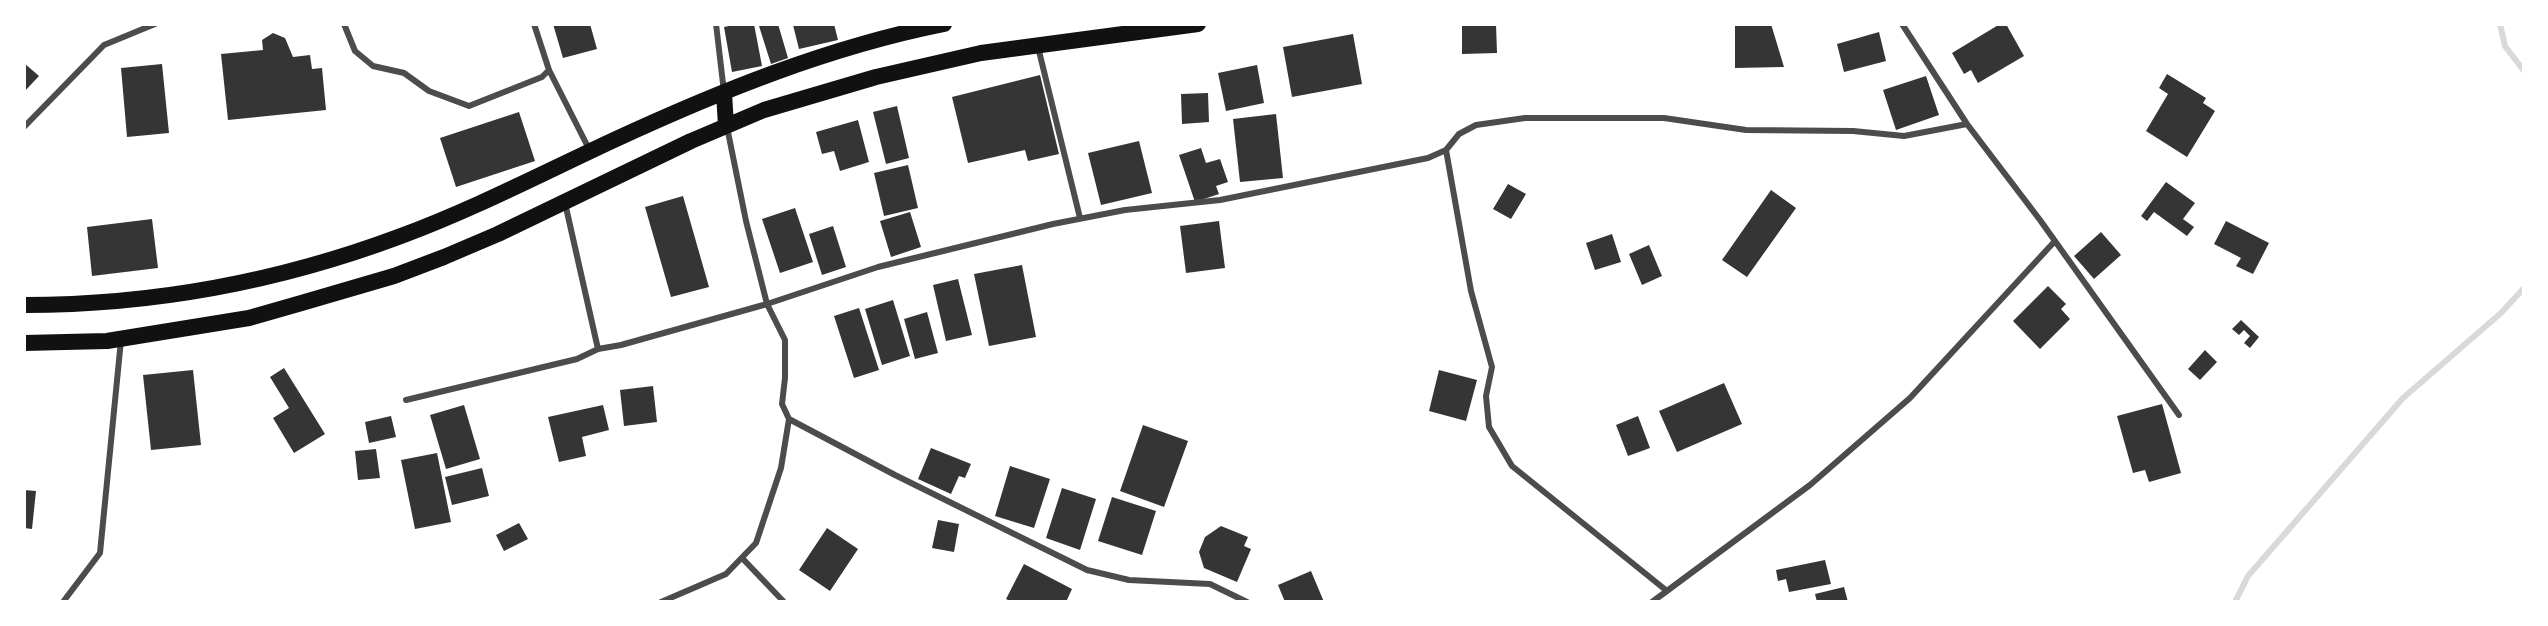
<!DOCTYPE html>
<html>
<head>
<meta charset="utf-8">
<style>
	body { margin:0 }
	#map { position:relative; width:2548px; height:626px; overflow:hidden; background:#fff; font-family:"Playfair Display",serif }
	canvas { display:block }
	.frame { position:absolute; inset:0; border:26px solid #fff; pointer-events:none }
</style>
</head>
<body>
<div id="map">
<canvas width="2548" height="626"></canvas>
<div class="frame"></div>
</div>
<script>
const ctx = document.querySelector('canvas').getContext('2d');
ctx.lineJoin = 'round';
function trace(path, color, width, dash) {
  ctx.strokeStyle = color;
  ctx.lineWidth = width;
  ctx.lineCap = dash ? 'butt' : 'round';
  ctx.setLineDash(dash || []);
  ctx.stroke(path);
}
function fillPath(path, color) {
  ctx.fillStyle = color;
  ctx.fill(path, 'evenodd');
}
trace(new Path2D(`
	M2500 24 2505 46 2524 71
	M2235 602 2248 576 2403 398 2501 313 2524 288`), '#d9d9d9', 6);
fillPath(new Path2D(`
	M553 24H590L597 49 563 58Z
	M739 24H754L762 66 732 72 724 27Z
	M767 24H778L788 58 771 64 759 26Z
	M798 24H834L838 40 799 49 793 25Z
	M1462 24H1496L1497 53 1462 54Z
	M1735 24H1771L1784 67 1735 68Z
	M2000 24H2006L2024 56 1978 83 1971 70 1964 74 1952 53Z
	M1879 32 1886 61 1844 72 1837 44Z
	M273 33 285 38 293 57 310 55 312 69 322 68 326 110 228 120 221 54 263 50 262 40Z
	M1353 34 1362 84 1292 97 1283 47Z
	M24 63 39 76 24 92Z
	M162 64 169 133 127 137 121 68Z
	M1257 65 1264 103 1226 111 1218 73Z
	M2167 74 2206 98 2203 103 2215 111 2187 157 2146 131 2168 94 2159 88Z
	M1040 75 1059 154 1028 161 1025 150 968 163 952 97Z
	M1926 76 1939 115 1896 130 1883 90Z
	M1208 93 1209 122 1182 124 1181 94Z
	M897 106 909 158 886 164 873 112Z
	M519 112 535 161 456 187 440 138Z
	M1276 114 1283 178 1240 182 1233 119Z
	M858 120 869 162 840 171 834 151 822 154 816 132Z
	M1139 141 1152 193 1101 205 1088 153Z
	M1201 148 1206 163 1220 159 1228 182 1216 186 1219 194 1195 202 1179 155Z
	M908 165 918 208 884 216 874 173Z
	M2166 182 2195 203 2183 219 2194 227 2187 236 2154 212 2147 221 2141 216Z
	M1508 184 1526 194 1511 219 1493 209Z
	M1771 190 1796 208 1747 277 1722 260Z
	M683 196 709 287 671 297 645 207Z
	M795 208 813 262 780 273 762 219Z
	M910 212 921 247 891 257 880 221Z
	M152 219 158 268 92 276 87 227Z
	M1219 221 1225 268 1186 273 1180 226Z
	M2226 221 2269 243 2253 274 2236 266 2241 258 2214 244Z
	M833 226 846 267 822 275 809 234Z
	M2101 232 2121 255 2094 279 2074 256Z
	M1612 234 1621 262 1595 270 1586 243Z
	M1649 245 1662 276 1642 285 1629 254Z
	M1022 265 1036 337 989 346 974 274Z
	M958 279 972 335 946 341 933 285Z
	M2048 286 2066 304 2061 309 2070 319 2040 349 2013 321Z
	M893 300 910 356 882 365 865 309Z
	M859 308 879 370 854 378 834 316Z
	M927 312 938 353 915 359 904 319Z
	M2241 320 2259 337 2250 348 2244 343 2250 336 2244 330 2239 335 2232 329Z
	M2205 350 2217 362 2200 380 2188 369Z
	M284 368 325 434 294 453 273 418 289 408 270 377Z
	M193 370 201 445 151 450 143 375Z
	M1439 370 1477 380 1466 421 1429 411Z
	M1724 383 1742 424 1677 452 1659 411Z
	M653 386 657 422 624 426 620 390Z
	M2162 404 2181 473 2149 482 2145 470 2133 473 2117 416Z
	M464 405 480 459 446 469 430 415Z
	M603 405 609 430 582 437 586 456 559 462 548 417Z
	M391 416 396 437 369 443 365 422Z
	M1638 416 1650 448 1628 456 1616 425Z
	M1143 425 1188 441 1164 507 1120 491Z
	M931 448 971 464 965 478 959 476 951 494 918 479Z
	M376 449 380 478 358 480 355 451Z
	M437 453 451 522 415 529 401 460Z
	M1010 466 1050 479 1034 528 995 516Z
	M482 468 489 496 452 505 445 477Z
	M1062 488 1096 499 1080 550 1046 538Z
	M24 490 36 491 32 529 24 528Z
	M1112 497 1156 511 1142 555 1098 541Z
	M938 520 959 524 954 552 932 548Z
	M519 523 528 539 504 551 496 535Z
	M1221 526 1248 537 1244 546 1251 549 1237 582 1204 568 1199 552 1205 537Z
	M827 528 858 549 830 591 799 570Z
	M1825 560 1831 584 1789 592 1786 579 1778 581 1776 570Z
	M1024 564 1072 589 1066 602H1012L1006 599Z
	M1311 571 1324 602H1285L1278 585Z
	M1844 587 1848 602H1817L1815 594Z`), '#353535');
trace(new Path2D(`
	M344 24 355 51 373 66 404 73 429 91 469 106 542 77 549 70
	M534 24 549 70 589 149
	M716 24 724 92
	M1902 24 1967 124 2040 220 2179 415
	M1038 47 1080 218
	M24 127 104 45 155 24
	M1446 150 1471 291 1492 367 1486 396 1489 427 1512 466 1667 591
	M565 203 598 349
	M406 400 577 359 598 349 621 345 767 304 878 267 1053 224 1125 210 1220 200 1428 158 1446 150 1459 134 1476 125 1525 118H1664L1746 130 1853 131 1904 136 1967 124
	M789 419 895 475 1087 570 1129 580 1210 584 1247 602
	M743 559 784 602
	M63 602 100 553 121 340
	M661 602 726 574 756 543 781 468 789 419 782 404 785 378V340L767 304 746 221 727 127
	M1652 602 1810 485 1910 398 2055 241`), '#4c4c4c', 6);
trace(new Path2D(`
	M724 93 726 126
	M24 305C152 305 281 281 401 236 474 209 543 173 614 140 720 91 829 47 944 24
	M24 343 107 341 249 318 298 304 394 276 444 257 498 234 691 141 764 110 876 77 981 53 1198 24`), '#111', 16);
</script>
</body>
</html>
